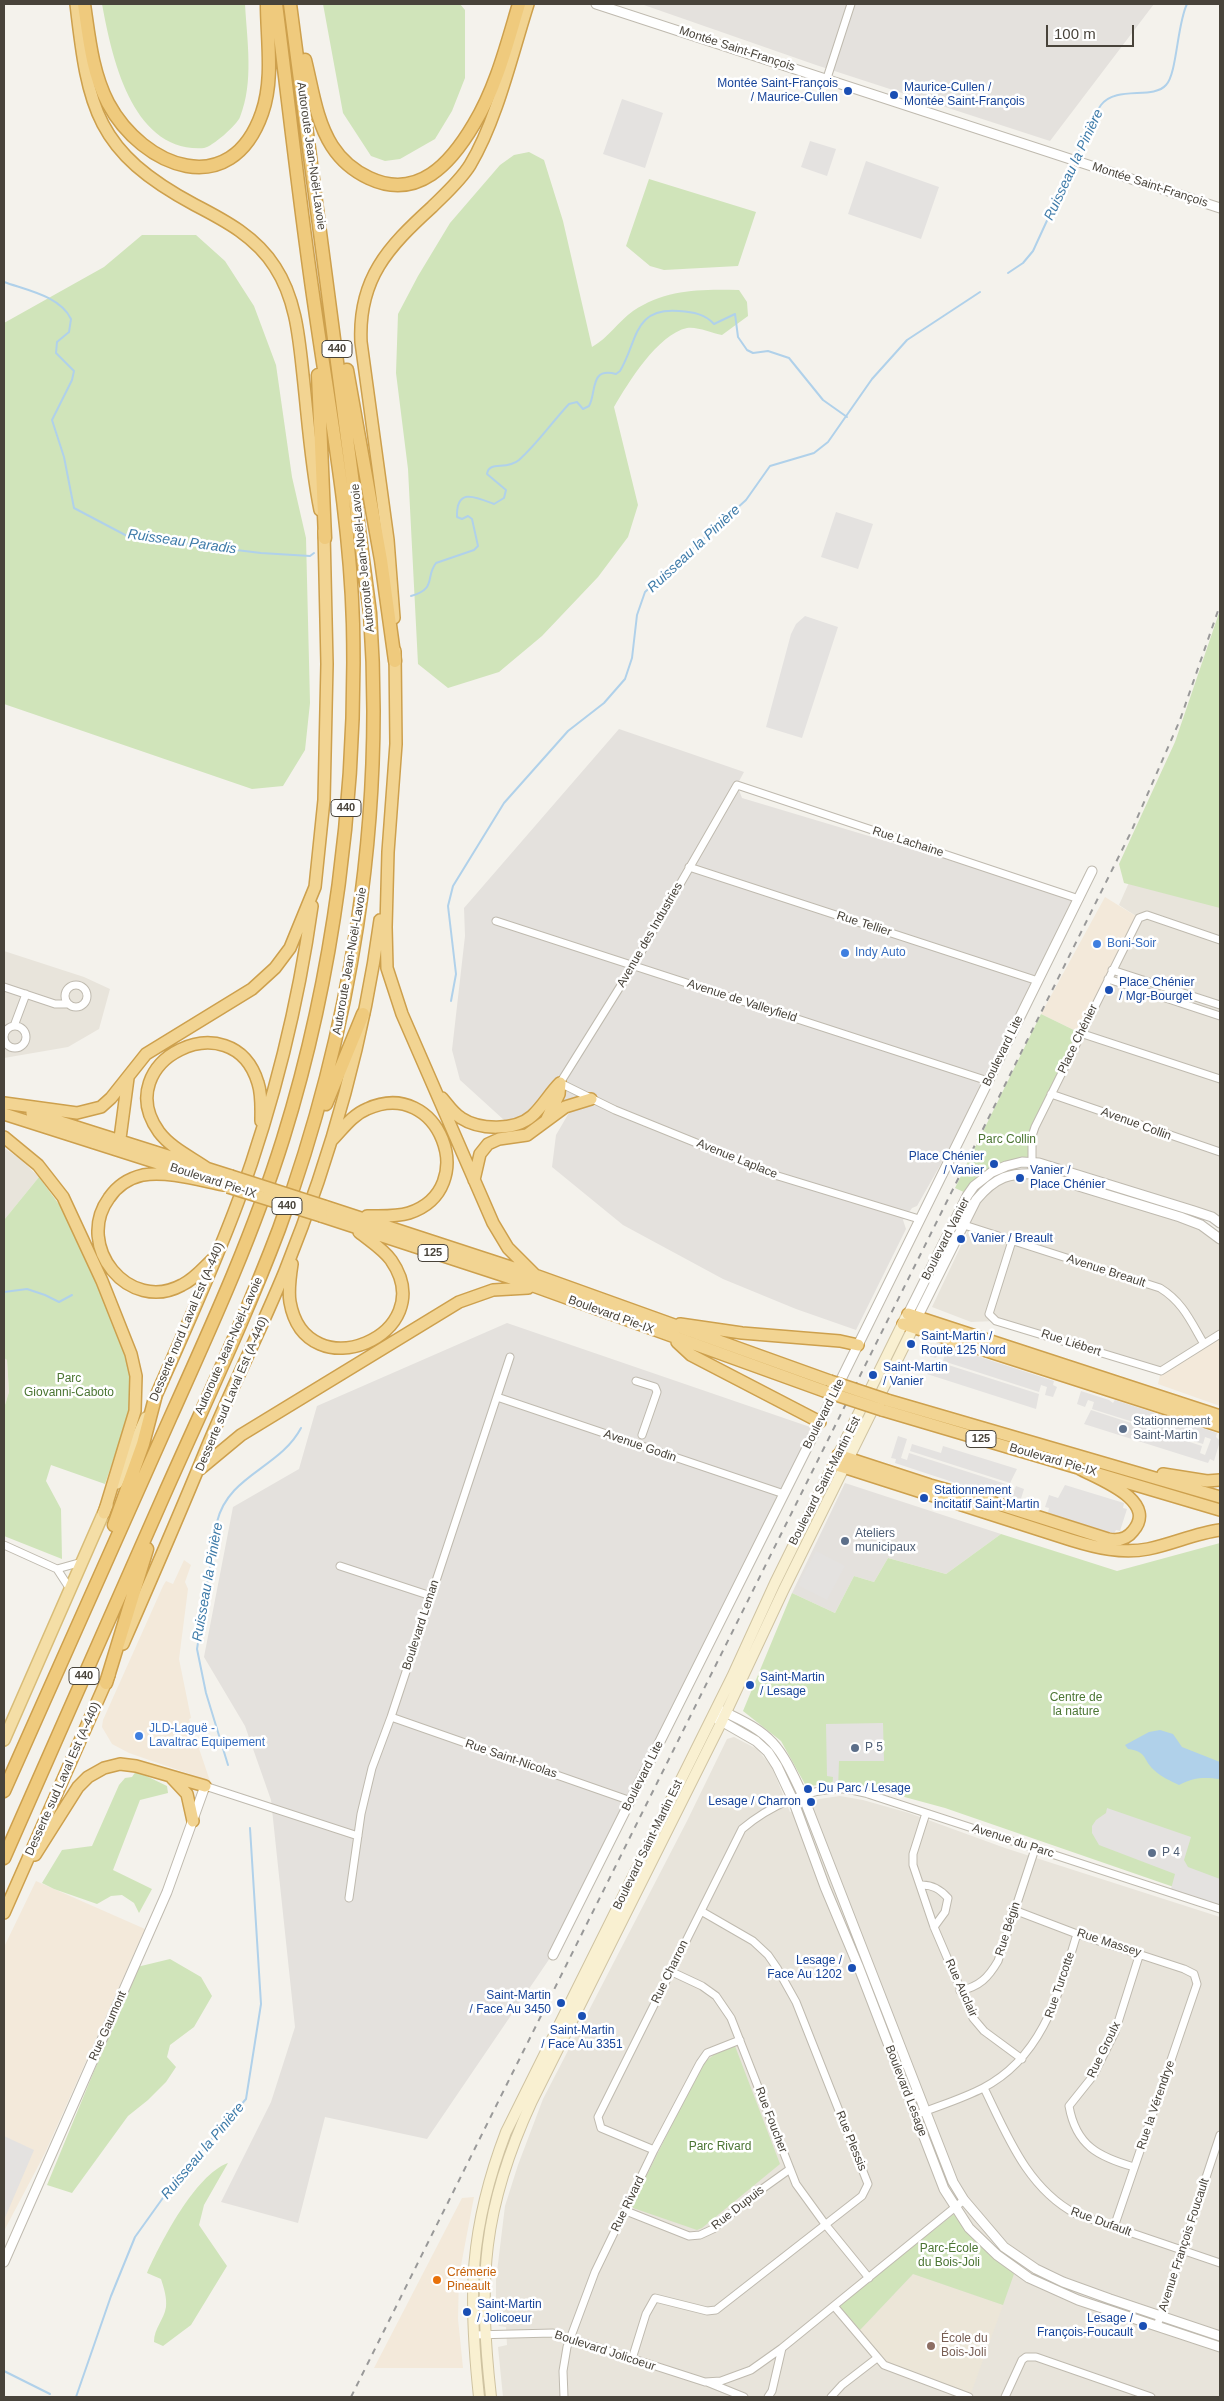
<!DOCTYPE html>
<html>
<head>
<meta charset="utf-8">
<style>
	body { margin:0 }
	#map { position:relative; width:1224px; height:2401px; overflow:hidden; background:#f4f2ec; font-family:Arial,sans-serif }
	canvas { display:block }
	.frame { position:absolute; inset:0; border:5px solid #48433a; pointer-events:none }
	.scale { position:absolute; left:1046px; top:25px; width:88px; height:22px; box-sizing:border-box; border:2px solid #48433a; border-top:0; padding-left:6px; font-size:15px; line-height:18px; white-space:nowrap; color:#48433a; -webkit-text-stroke:4px #fff; paint-order:stroke }
</style>
</head>
<body>
<div id="map">
<canvas width="1224" height="2401"></canvas>
<div class="frame"></div>
<div class="scale">100 m</div>
</div>
<script>
const ctx = document.querySelector('canvas').getContext('2d');
ctx.lineJoin = 'round';
function fillPath(path, color) {
  ctx.fillStyle = color;
  ctx.fill(path, 'evenodd');
}
function trace(path, color, width, dash) {
  ctx.strokeStyle = color;
  ctx.lineWidth = width;
  ctx.lineCap = dash ? 'butt' : 'round';
  ctx.setLineDash(dash || []);
  ctx.stroke(path);
}
function label(font, color, halo, rows, align = 'center') {
  ctx.font = font + ' Arial,sans-serif';
  ctx.lineWidth = 5;
  ctx.setLineDash([]);
  ctx.textBaseline = 'middle';
  ctx.strokeStyle = halo;
  ctx.fillStyle = color;
  for (const [text, x, y, turn = 0] of rows) {
    ctx.save();
    ctx.translate(x, y);
    ctx.rotate((+turn || 0) * Math.PI / 180);
    ctx.textAlign = isNaN(turn) ? turn : align;
    if (halo) ctx.strokeText(text, 0, 0);
    ctx.fillText(text, 0, 0);
    ctx.restore();
  }
}
fillPath(new Path2D(`
	M1131 878 1220 905V1223L1033 1161 1035 1127 1139 918 1119 905Z
	M4 951 84 977 110 989 99 1029 68 1047 4 1058Z
	M4 1148 19 1158 39 1177 4 1220Z
	M1021 1173 1181 1217 1220 1239V1334L1161 1371 996 1321 971 1322 932 1307 967 1233 964 1225 987 1187Z
	M4 1358 7 1360 9 1392 4 1408Z
	M734 1737 757 1749 772 1767 790 1812 819 1799 840 1796 863 1800 909 1813 1005 1848 1220 1917V2397H503L498 2347 507 2345 506 2327 499 2326 496 2321V2280L505 2206 518 2165 543 2099 687 1821 727 1739Z`), '#e8e4db');
fillPath(new Path2D(`
	M1105 897 1139 918 1080 1033 1041 1014Z
	M1220 1334V1406L1158 1384 1161 1371Z
	M184 1560 191 1565 185 1582 188 1589 179 1659 191 1718 189 1719 210 1781 129 1753 112 1744 102 1727 103 1720 163 1586 166 1581 173 1584Z
	M36 1881 145 1929 45 2153 4 2231V1947Z
	M474 2197 459 2276 458 2319 463 2368H374L462 2198Z`), '#f3e9da');
fillPath(new Path2D(`
	M641 4H1154L1050 141 816 65Z
	M619 729 744 772 737 785 742 798 1079 899 988 1081 917 1206 912 1208 903 1220 906 1229 856 1330 796 1309 723 1279 623 1225 552 1167 556 1135 570 1111 545 1094 529 1115 515 1121 504 1120 460 1080 452 1050 465 936 464 908Z
	M507 1323 813 1428 552 1955 427 2139 325 2117 298 2223 221 2202 271 2102 295 2027 271 1800 245 1726 204 1657 233 1507 299 1469 317 1406Z
	M845 1483 1001 1534 946 1574 888 1558 874 1582 854 1576 835 1613 792 1593Z`), '#e4e1dd');
fillPath(new Path2D(`
	M913 2274 1003 2305 971 2393 885 2362 860 2330Z`), '#ece6d8');
fillPath(new Path2D(`
	M102 4H245C247 41 254 82 240 117 237 125 212 147 204 148 132 153 112 58 102 4Z
	M323 4H460L465 10V78L452 111 435 139 400 159 385 161 371 156 343 113Z
	M529 152 544 160 563 221 592 347C608 338 618 322 633 311 666 289 701 289 739 290L747 302 748 316 722 335C712 333 696 326 687 328 658 334 628 383 614 407L638 505 628 537 598 577 542 636 499 672 448 688 418 664 408 469 396 373 398 314 418 276 450 223 500 165 514 155Z
	M649 179 756 212 738 266 664 270 650 266 626 246Z
	M142 235H196L225 261 254 306 276 365 292 477 306 538 310 703 305 750 283 786 252 789 4 704V323L104 267Z
	M1220 610V908L1124 883 1119 864 1175 742Z
	M1041 1014 1080 1033 1032 1132 1033 1161 1006 1166 968 1194 955 1188Z
	M39 1177 66 1214 124 1348 130 1376V1402L125 1425 105 1484 51 1465 46 1481 61 1509 62 1559 4 1536V1408L9 1392 7 1360 4 1358V1220Z
	M1001 1534 1117 1571 1220 1543V1903L945 1808 853 1783 806 1786 781 1741 743 1711 792 1593 835 1613 854 1576 874 1582 888 1558 946 1574Z
	M136 1771 167 1786 168 1793 140 1800 113 1870 152 1889 139 1913 134 1903 122 1895 111 1896 97 1904 54 1889 42 1883 62 1850 92 1846 119 1785 125 1778 132 1777Z
	M170 1959 201 1977 212 1996 194 2027 170 2045 167 2057 176 2067 166 2082 148 2100 128 2116 72 2193 47 2185 137 1967Z
	M735 2046 780 2164 702 2228 697 2230 633 2208 632 2205 702 2064 715 2054Z
	M228 2163 204 2205 199 2225 227 2266 191 2325 163 2346 154 2342C154 2328 164 2320 166 2307 167 2298 164 2288 161 2279L147 2273C161 2242 195 2175 228 2163Z
	M954 2214 974 2240 1014 2274 1003 2305 913 2274 860 2330 839 2306Z`), '#d0e4ba');
fillPath(new Path2D(`
	M622 99 663 113 645 168 603 154Z
	M810 141 836 149 827 176 801 167Z
	M866 161 939 187 921 239 848 214Z
	M836 512 873 524 858 569 821 557Z
	M805 616 838 627 802 738 766 727 791 634 796 624Z
	M937 1343 1054 1381 1053 1385 1057 1387 1053 1397 1045 1395 1047 1387 1041 1385 1039 1392 943 1361 945 1354 938 1353 936 1358 928 1356 931 1346 935 1348Z
	M942 1363 1039 1394 1036 1409 927 1374 929 1367 940 1370Z
	M1081 1391 1109 1400 1113 1403 1115 1400 1217 1433 1216 1437 1220 1441 1214 1461 1210 1459 1208 1463 1084 1424 1091 1410 1202 1446 1200 1453 1205 1455 1211 1439 1205 1437 1203 1444 1092 1409 1094 1402 1088 1400 1085 1407 1077 1404Z
	M898 1436 907 1439 901 1458 907 1460 909 1453 1009 1485 1007 1492 1013 1494 1016 1486 1024 1489 1020 1502 992 1494 988 1490 986 1493 895 1463 896 1459 891 1458Z
	M912 1444 941 1453 943 1446 1017 1469 1010 1483 910 1451Z
	M1065 1485 1124 1503 1123 1508 1127 1509 1120 1531 1116 1530 1114 1534 1048 1513 1049 1508 1045 1507 1049 1495 1058 1498Z
	M816 1551 845 1566 827 1600 798 1585Z
	M883 1723 884 1761H839L838 1789H832L833 1777 827 1776 826 1724Z
	M1107 1808 1191 1837 1184 1860 1188 1867 1220 1879V1905L1171 1889 1175 1874 1099 1845 1092 1833V1826L1096 1820 1106 1813Z
	M4 2136 34 2150 4 2220Z`), '#e4e2e0');
fillPath(new Path2D(`
	M1160 1730 1173 1734 1182 1747 1220 1762V1779C1204 1777 1194 1777 1179 1785 1171 1781 1161 1777 1154 1770 1142 1759 1148 1752 1128 1749L1125 1745 1149 1732Z`), '#b0d1ea');
trace(new Path2D(`
	M1076 157C1085 141 1090 120 1101 105 1116 85 1153 100 1166 85 1177 74 1177 24 1187 4
	M1008 273 1023 263 1033 251 1073 164
	M4 282C26 290 60 296 71 319L69 332 57 342 56 353 74 371 72 380 52 420 64 457 74 508 129 537 261 553 310 556 314 553
	M411 596C437 589 425 577 436 563L474 550 478 546 472 519 468 516 462 519 457 517C456 487 476 497 494 504L504 498 506 490 487 474C489 460 506 471 519 460 538 443 552 422 569 404L577 402 583 409 589 406C597 392 589 367 616 374L620 371C638 341 633 307 679 311 693 312 705 314 714 324L735 314 738 337 747 350 753 353 768 351 789 358 823 400 847 417
	M451 1001 456 974 448 906 453 886 504 803 568 731 604 703 625 679 632 658 637 615 645 592 746 500 770 466 814 453 828 442 872 379 907 340 980 292
	M4 1292 27 1289 45 1295 59 1302 72 1295
	M228 1765 206 1693 197 1649 217 1522C228 1475 280 1468 301 1428
	M4 2371 50 2394
	M76 2397 111 2296 135 2237 170 2188 246 2099 261 2004 250 1828`), '#b0d1ea', 2);
const minor = new Path2D(`
	M827 78 851 4
	M689 867 1038 981
	M496 921 988 1081
	M1112 970 1220 1005
	M1108 979 1220 1016
	M65 996a11 11 0 1 1 22 0a11 11 0 1 1-22 0Z
	M4 987 55 1004H67
	M14 1026 26 994
	M4 1037a11 11 0 1 1 22 0a11 11 0 1 1-22 0Z
	M1080 1033 1220 1079
	M1051 1094 1220 1152
	M1032 1173V1136L1035 1127 1139 918 1147 915 1220 940
	M919 1219 778 1176 615 1110 560 1083 633 966 737 785 1079 899
	M961 1224 1160 1288C1183 1302 1191 1322 1204 1344
	M1012 1241 989 1314 996 1321 1161 1371 1220 1334
	M636 1381 655 1387 657 1392 642 1435
	M497 1397 784 1494
	M4 1545 57 1569 70 1589
	M340 1566 431 1596
	M57 1569 82 1562
	M391 1717 631 1801
	M205 1786 358 1836
	M926 1813 913 1854V1865L934 1927 973 2018 984 2031 1022 2059
	M920 1885C932 1884 940 1889 948 1898L945 1912 934 1927
	M349 1898 361 1814 372 1768 391 1717 510 1357
	M1014 1910 1077 1934 1184 1969 1194 1974 1197 1984 1114 2227
	M670 1971 702 1986 716 1996 731 2018 796 2184 825 2224 869 2278
	M960 1991C980 1986 988 1978 998 1961L1035 1849
	M984 2088C1007 2135 1027 2188 1076 2214L1220 2263
	M916 2115C938 2106 962 2099 983 2088 1043 2057 1059 1993 1077 1934
	M654 2150 601 2128 598 2117 742 1829C768 1807 807 1788 842 1789 850 1789 860 1792 868 1794L1220 1909
	M1134 2167C1099 2157 1076 2146 1069 2106L1093 2076 1115 2032 1140 1953
	M626 2211 689 2236 700 2235 713 2229 748 2199 790 2169
	M834 2306 884 2365 969 2397
	M1157 2326 1220 2135
	M473 2335 553 2333 705 2382 721 2381 751 2370 782 2348 964 2200
	M632 2359 646 2314 655 2298 707 2311 716 2310 862 2196 868 2184 796 2002 777 1968 768 1955 753 1941 701 1911
	M707 2382 744 2397
	M564 2397 563 2371 567 2347 595 2272 654 2150 700 2063 707 2053 740 2040
	M768 2397 772 2391 782 2348
	M831 2397 842 2385 877 2358
	M1005 2397 1022 2360 1026 2357H1036L1151 2397`);
const tertiary = new Path2D(`
	M596 4 1220 208
	M908 1314 967 1196 974 1186 992 1172 1006 1166 1022 1162 1039 1163 1194 1211 1212 1217 1220 1223
	M917 1318 976 1200C995 1177 1010 1172 1039 1174L1180 1217 1201 1225 1220 1239
	M720 1710C773 1734 779 1744 803 1796L953 2182 964 2200 1004 2247 1036 2269 1063 2282 1110 2299 1220 2336
	M716 1718 756 1741 768 1752 777 1766 793 1800 825 1887 859 1968 944 2189 969 2228 997 2255 1029 2278 1078 2300 1220 2347
	M553 1955 820 1422 1092 871
	M4 2262 167 1892 205 1786`);
const secondary = new Path2D(`
	M479 2397C468 2295 469 2229 506 2132L732 1677 775 1583 906 1317
	M491 2397C478 2280 482 2209 532 2101L722 1721 783 1591 916 1322`);
const primary = new Path2D(`
	M117 1483 146 1418
	M4 1740 107 1505`);
const trunk = new Path2D(`
	M76 4C88 109 96 152 195 205 226 221 256 237 275 267 296 299 299 338 303 375 308 420 311 466 320 510
	M394 618 388 540 361 342C358 279 388 247 432 207 445 194 460 181 470 165 497 120 512 54 528 4
	M395 651 396 744 388 852 386 927 387 968 402 1014 493 1223 508 1248 535 1275
	M442 1098C448 1105 453 1113 461 1118 479 1130 515 1131 532 1116 542 1107 550 1093 560 1083
	M4 1103 77 1113 101 1107 111 1098 146 1054 252 989 275 968 290 948 315 887 324 800 327 664 324 531
	M32 1113 231 1176
	M4 1114 189 1173
	M547 1119 559 1094 560 1083
	M4 1137 38 1165 63 1197 102 1281 131 1354 136 1376 135 1411 104 1513
	M331 1141C342 1130 352 1115 367 1109 439 1076 482 1189 409 1213 396 1217 381 1216 367 1216
	M119 1146 128 1078
	M208 1169C191 1157 171 1148 159 1132 108 1061 233 1000 258 1083 262 1095 261 1109 261 1121
	M474 1180 480 1154 488 1144 499 1139 527 1135 565 1107 591 1099
	M324 1206 535 1275 830 1381
	M321 1216 514 1279 824 1391
	M214 1258C204 1267 195 1279 182 1285 129 1314 74 1246 109 1198 117 1186 130 1178 143 1175 168 1171 198 1180 223 1185
	M292 1264C290 1277 288 1290 290 1302 306 1392 443 1335 391 1260 383 1249 370 1241 359 1232
	M908 1314 1220 1416
	M680 1324 742 1333 840 1341 858 1345
	M903 1324 1220 1426
	M677 1342 691 1355 820 1422
	M155 1398C184 1332 214 1267 239 1199 273 1105 298 1006 312 906
	M887 1400 1220 1497
	M882 1410 1220 1510
	M838 1455 930 1485 995 1503 1108 1539C1118 1541 1127 1539 1133 1531 1159 1501 1099 1479 1080 1469
	M834 1464 1071 1540C1097 1548 1122 1554 1148 1549 1173 1544 1196 1533 1220 1530
	M200 1469 241 1435 459 1302 493 1290 528 1288
	M1163 1474 1207 1481 1220 1480
	M123 1644C151 1580 179 1516 205 1452 230 1391 260 1332 285 1271 330 1159 364 1040 380 920
	M172 1778 187 1794 193 1821
	M35 1855 78 1787 88 1777 104 1768 120 1764 136 1766 205 1786
	M4 1913 109 1675`);
const motorway = new Path2D(`
	M84 4C89 38 92 72 108 103 143 168 231 202 262 113 274 79 267 39 267 4
	M305 60C312 88 316 121 332 146 341 160 354 171 369 178 418 201 451 163 474 124 496 88 507 44 519 4
	M347 370 381 560 395 661
	M318 375 325 538
	M326 1104 363 1014
	M114 1525 143 1444 155 1398
	M106 1683 147 1549
	M4 1791C59 1666 116 1541 171 1416 212 1325 253 1235 283 1139 334 975 357 796 353 624 350 517 330 414 315 309 300 208 289 105 276 4
	M4 1858C57 1737 110 1616 164 1495 203 1407 245 1319 279 1229 351 1032 385 822 370 613L290 4`);
trace(minor, '#bfbaaf', 9);
trace(tertiary, '#bfbaaf', 11);
trace(secondary, '#cfc3a1', 12);
trace(primary, '#d8bc77', 14);
trace(trunk, '#cda04d', 14);
trace(motorway, '#cda04d', 15);
trace(minor, '#fff', 7);
trace(tertiary, '#fff', 9);
trace(secondary, '#f9f0d1', 10);
trace(primary, '#f4dea6', 11);
trace(trunk, '#f2d492', 11);
trace(motorway, '#efca7d', 12);
trace(new Path2D(`
	M351 2397 1131 832 1180 720 1220 605`), '#999', 2, [6, 6]);
const trunkBridge = new Path2D(`
	M231 1176 324 1206
	M228 1187 321 1216
	M830 1381 887 1400
	M824 1391 882 1410`);
trace(trunkBridge, '#cda04d', 14, []);
trace(trunkBridge, '#f2d492', 11);
for (const [x, y, r, color] of [
	[848,91,5,"#1a4fb4"],
	[894,95,5,"#1a4fb4"],
	[1097,944,5,"#3f7fe0"],
	[845,953,5,"#3f7fe0"],
	[1109,990,5,"#1a4fb4"],
	[994,1164,5,"#1a4fb4"],
	[1020,1178,5,"#1a4fb4"],
	[961,1239,5,"#1a4fb4"],
	[911,1344,5,"#1a4fb4"],
	[873,1375,5,"#1a4fb4"],
	[1123,1429,5,"#5c6f8a"],
	[924,1498,5,"#1a4fb4"],
	[845,1541,5,"#5c6f8a"],
	[750,1685,5,"#1a4fb4"],
	[139,1736,5,"#3f7fe0"],
	[855,1748,5,"#5c6f8a"],
	[808,1789,5,"#1a4fb4"],
	[811,1802,5,"#1a4fb4"],
	[1152,1853,5,"#5c6f8a"],
	[852,1968,5,"#1a4fb4"],
	[561,2003,5,"#1a4fb4"],
	[582,2016,5,"#1a4fb4"],
	[437,2280,5,"#e8710a"],
	[467,2312,5,"#1a4fb4"],
	[1143,2326,5,"#1a4fb4"],
	[931,2346,5,"#8d6e63"]
]) {
  const dot = new Path2D();
  dot.arc(x, y, r, 0, 2 * Math.PI);
  ctx.fillStyle = color;
  ctx.fill(dot);
  trace(dot, '#fff', 2);
}
for (const [x, y, w] of [
	[337,349,30],
	[346,808,30],
	[287,1206,30],
	[433,1253,30],
	[981,1439,30],
	[84,1676,30]
]) {
  const box = new Path2D();
  box.roundRect(x - w / 2, y - 8.5, w, 17, 4);
  ctx.fillStyle = '#fff';
  ctx.fill(box);
  trace(box, '#48433a', 1);
}
label('bold 11px', '#48433a', null, [
	["440",337,349],
	["440",346,808],
	["440",287,1206],
	["125",433,1253],
	["125",981,1439],
	["440",84,1676]
]);
label('12px', '#48433a', '#fff', [
	["Montée Saint-François",737,49,18],
	["Autoroute Jean-Noël-Lavoie",311,156,82],
	["Montée Saint-François",1150,185,18],
	["Autoroute Jean-Noël-Lavoie",363,558,-96],
	["Rue Lachaine",908,842,18],
	["Rue Tellier",864,924,18],
	["Avenue des Industries",650,935,-60],
	["Autoroute Jean-Noël-Lavoie",350,961,-80],
	["Avenue de Valleyfield",742,1001,18],
	["Place Chénier",1078,1039,-64],
	["Boulevard Lite",1003,1051,-64],
	["Avenue Collin",1136,1124,20],
	["Avenue Laplace",737,1159,22],
	["Boulevard Pie-IX",213,1181,18],
	["Boulevard Vanier",946,1239,-63],
	["Avenue Breault",1106,1271,18],
	["Boulevard Pie-IX",611,1315,20],
	["Desserte nord Laval Est (A-440)",187,1322,-67],
	["Rue Liébert",1071,1343,18],
	["Autoroute Jean-Noël-Lavoie",229,1346,-66],
	["Desserte sud Laval Est (A-440)",232,1394,-67],
	["Boulevard Lite",824,1414,-63],
	["Avenue Godin",640,1446,19],
	["Boulevard Pie-IX",1053,1460,16],
	["Boulevard Saint-Martin Est",825,1481,-63],
	["Boulevard Leman",421,1625,-72],
	["Rue Saint-Nicolas",511,1759,19],
	["Boulevard Lite",643,1776,-63],
	["Desserte sud Laval Est (A-440)",63,1779,-66],
	["Avenue du Parc",1013,1841,18],
	["Boulevard Saint-Martin Est",648,1845,-64],
	["Rue Bégin",1008,1929,-72],
	["Rue Massey",1109,1943,18],
	["Rue Charron",670,1972,-64],
	["Rue Turcotte",1060,1985,-71],
	["Rue Auclair",961,1988,66],
	["Rue Gaumont",108,2026,-66],
	["Rue Groulx",1104,2050,-64],
	["Boulevard Lesage",906,2091,69],
	["Rue la Vérendrye",1156,2105,-71],
	["Rue Foucher",771,2120,69],
	["Rue Plessis",851,2141,68],
	["Rue Rivard",628,2204,-64],
	["Rue Dupuis",738,2208,-38],
	["Rue Dufault",1101,2222,20],
	["Avenue François Foucault",1184,2245,-72],
	["Boulevard Jolicoeur",605,2351,18]
]);
label('12px', '#164399', '#fff', [
	["Montée Saint-François",838,84,"right"],
	["/ Maurice-Cullen",838,98,"right"],
	["Maurice-Cullen /",904,88],
	["Montée Saint-François",904,102],
	["Place Chénier",1119,983],
	["/ Mgr-Bourget",1119,997],
	["Place Chénier",984,1157,"right"],
	["/ Vanier",984,1171,"right"],
	["Vanier /",1030,1171],
	["Place Chénier",1030,1185],
	["Vanier / Breault",971,1239],
	["Saint-Martin /",921,1337],
	["Route 125 Nord",921,1351],
	["Saint-Martin",883,1368],
	["/ Vanier",883,1382],
	["Stationnement",934,1491],
	["incitatif Saint-Martin",934,1505],
	["Saint-Martin",760,1678],
	["/ Lesage",760,1692],
	["Du Parc / Lesage",818,1789],
	["Lesage / Charron",801,1802,"right"],
	["Lesage /",842,1961,"right"],
	["Face Au 1202",842,1975,"right"],
	["Saint-Martin",551,1996,"right"],
	["/ Face Au 3450",551,2010,"right"],
	["Saint-Martin",582,2031,"center"],
	["/ Face Au 3351",582,2045,"center"],
	["Saint-Martin",477,2305],
	["/ Jolicoeur",477,2319],
	["Lesage /",1133,2319,"right"],
	["François-Foucault",1133,2333,"right"]
], 'left');
label('12px', '#366cbe', '#fff', [
	["Boni-Soir",1107,944],
	["Indy Auto",855,953],
	["JLD-Laguë -",149,1729],
	["Lavaltrac Equipement",149,1743]
], 'left');
label('12px', '#4b7533', '#fff', [
	["Parc Collin",1007,1140],
	["Parc",69,1379],
	["Giovanni-Caboto",69,1393],
	["Centre de",1076,1698],
	["la nature",1076,1712],
	["Parc Rivard",720,2147],
	["Parc-École",949,2249],
	["du Bois-Joli",949,2263]
]);
label('12px', '#4e5e75', '#fff', [
	["Stationnement",1133,1422],
	["Saint-Martin",1133,1436],
	["Ateliers",855,1534],
	["municipaux",855,1548],
	["P 5",865,1748],
	["P 4",1162,1853]
], 'left');
label('12px', '#c56008', '#fff', [
	["Crémerie",447,2273],
	["Pineault",447,2287]
], 'left');
label('12px', '#785e54', '#fff', [
	["École du",941,2339],
	["Bois-Joli",941,2353]
], 'left');
label('italic 14px', '#3e7ba9', '#fff', [
	["Ruisseau la Pinière",1074,165,-65],
	["Ruisseau Paradis",182,542,8],
	["Ruisseau la Pinière",694,549,-43],
	["Ruisseau la Pinière",208,1582,-80],
	["Ruisseau la Pinière",203,2151,-50]
]);
</script>
</body>
</html>
